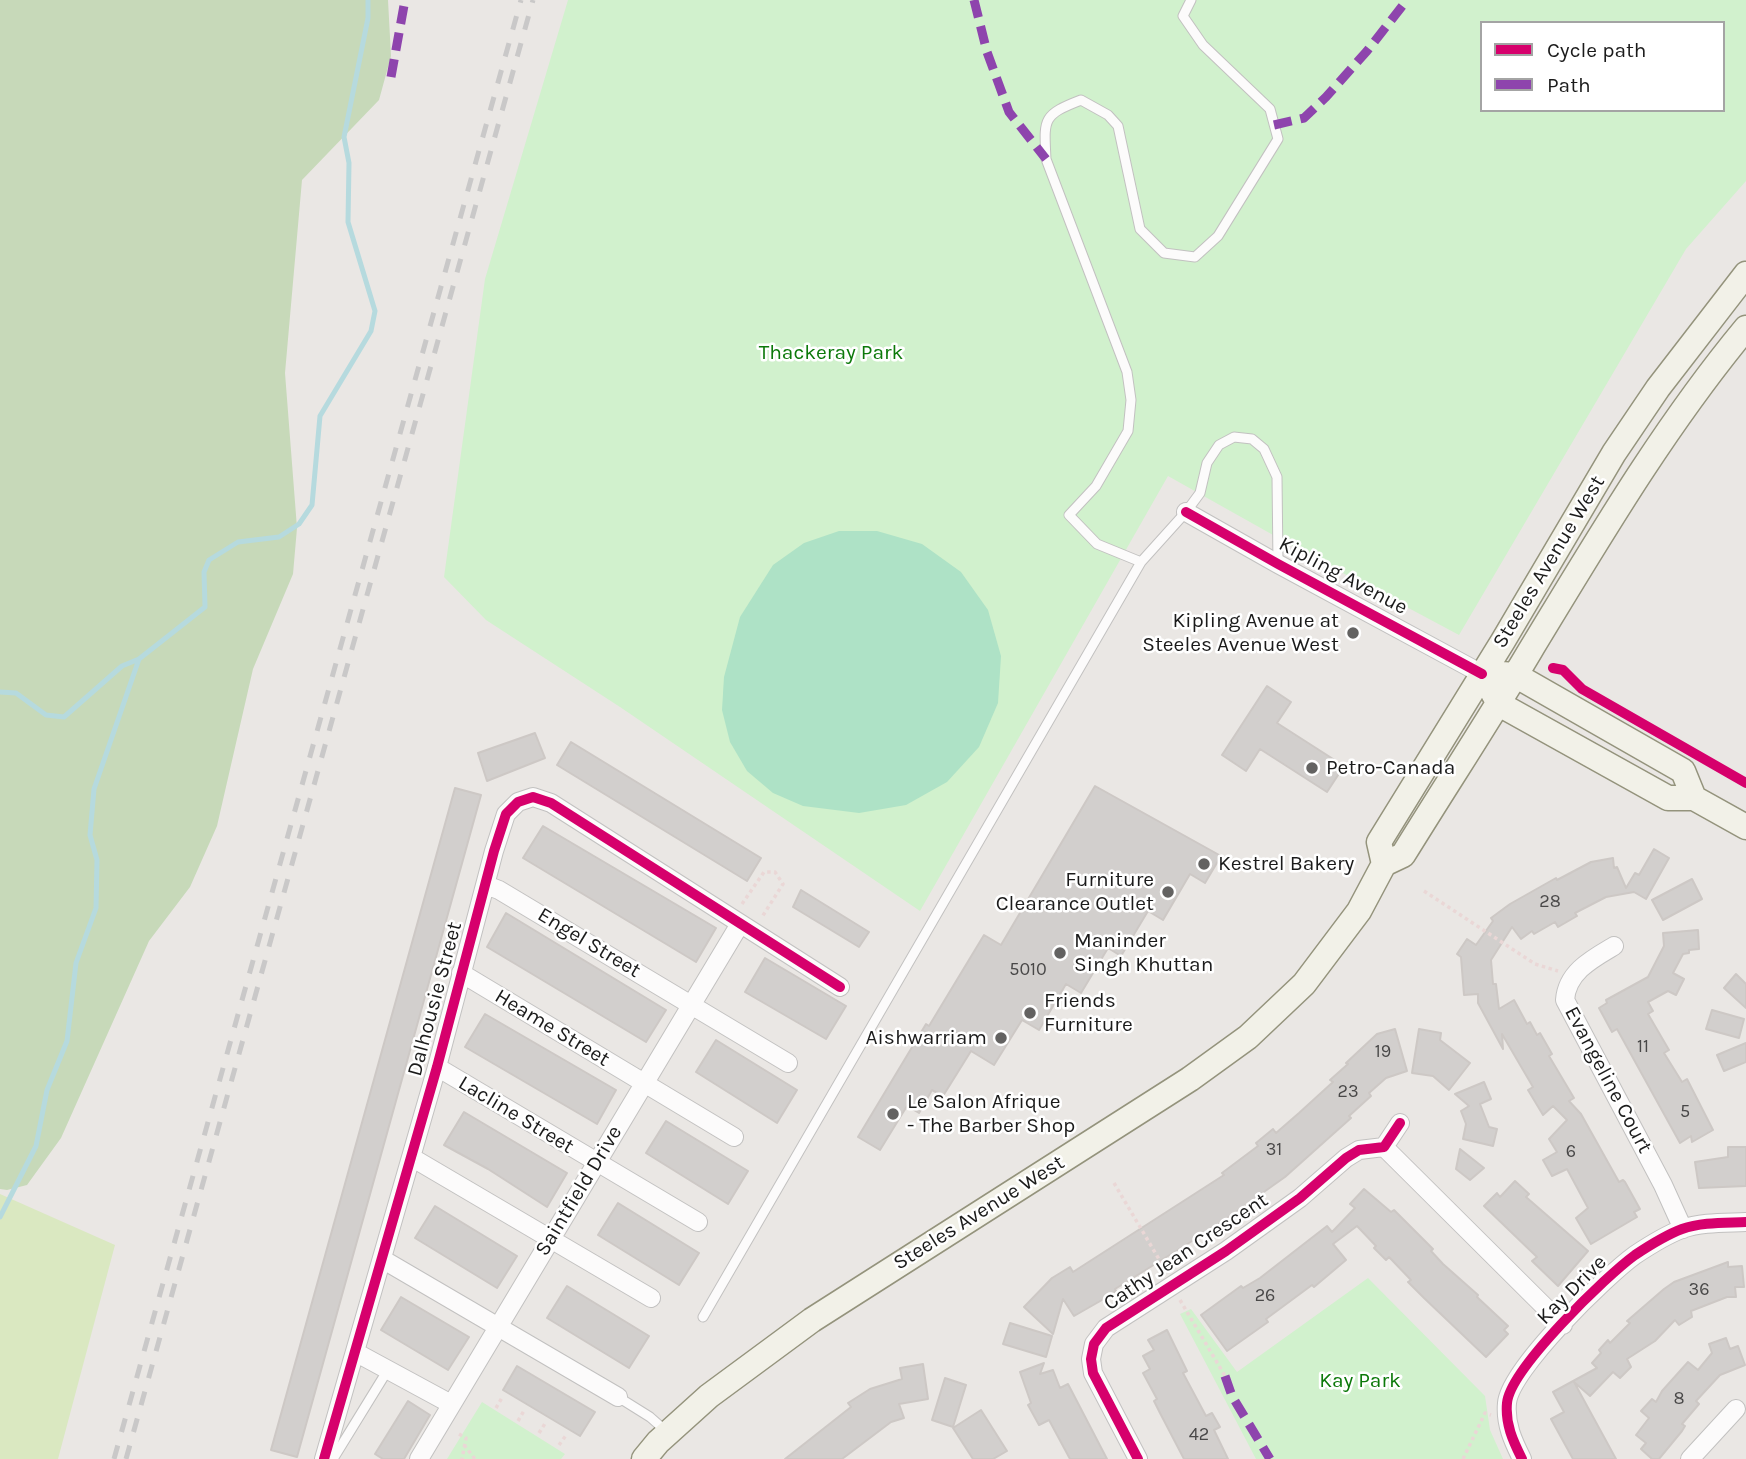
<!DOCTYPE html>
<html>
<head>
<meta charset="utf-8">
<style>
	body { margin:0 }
	#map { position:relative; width:1746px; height:1459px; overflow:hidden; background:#eae7e4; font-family:Karla,sans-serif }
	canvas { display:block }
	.legend { position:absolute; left:1480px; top:21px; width:245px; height:91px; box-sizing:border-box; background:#fff; border:2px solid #a4a4a4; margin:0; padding:9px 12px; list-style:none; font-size:21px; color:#1b1b1b }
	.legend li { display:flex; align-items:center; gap:14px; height:35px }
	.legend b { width:35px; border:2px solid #a4a4a4 }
</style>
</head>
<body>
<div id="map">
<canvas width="1746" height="1459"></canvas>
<ul class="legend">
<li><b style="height:9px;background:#d6006c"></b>Cycle path</li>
<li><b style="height:9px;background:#8e44ad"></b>Path</li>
</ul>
</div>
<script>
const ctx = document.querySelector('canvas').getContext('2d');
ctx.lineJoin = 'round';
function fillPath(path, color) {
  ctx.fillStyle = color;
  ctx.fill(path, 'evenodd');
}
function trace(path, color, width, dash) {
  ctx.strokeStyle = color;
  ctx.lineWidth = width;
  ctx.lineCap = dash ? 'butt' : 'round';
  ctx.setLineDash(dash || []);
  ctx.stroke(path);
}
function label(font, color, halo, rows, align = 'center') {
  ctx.font = font + ' Karla,sans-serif';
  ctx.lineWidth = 5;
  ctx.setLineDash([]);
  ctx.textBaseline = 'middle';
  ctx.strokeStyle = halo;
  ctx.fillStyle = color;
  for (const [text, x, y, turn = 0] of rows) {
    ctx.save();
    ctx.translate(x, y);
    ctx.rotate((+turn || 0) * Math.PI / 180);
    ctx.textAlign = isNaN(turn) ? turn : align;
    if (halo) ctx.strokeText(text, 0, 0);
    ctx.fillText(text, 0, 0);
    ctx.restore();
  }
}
fillPath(new Path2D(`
	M0 1194 115 1245 58 1459H0Z`), '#dae8c1');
fillPath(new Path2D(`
	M0 0H388L391 56 379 100 302 180 285 373 297 528 293 574 253 669 217 826 190 887 149 941 61 1138 27 1185 7 1190 0 1189Z`), '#c7d9b9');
fillPath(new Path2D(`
	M568 0H1746V181L1686 249 1459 635 1298 549 1168 476 920 911 620 707 486 620 444 577 485 279ZM1482 23H1723V110H1482Z
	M1368 1278 1485 1396 1490 1430 1503 1459H1256L1180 1314 1191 1309 1237 1372Z
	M482 1402 565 1454 561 1459H447Z`), '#d1f1cd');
fillPath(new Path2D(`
	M839 531H877L922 544 961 572 988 610 1001 656 998 703 979 747 947 782 906 805 859 813 803 806 773 793 747 771 730 742 722 710 724 677 740 617 773 565 804 543Z`), '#aee2c6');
trace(new Path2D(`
	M0 692 16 693 46 715 64 717 122 666 139 659
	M0 1217 36 1146 47 1090 67 1041 76 963 96 908 97 860 90 835 94 789 139 659 205 607 204 572 209 560 238 542 279 537 299 524 312 505 320 416 371 331 375 311 348 222 349 163 344 137 368 18V0`), '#b6dade', 5);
const building = new Path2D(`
	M1267 686 1291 702 1277 723 1344 766 1327 792 1260 749 1246 771 1222 755Z
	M535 733 545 758 487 781 478 753Z
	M571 742 761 858 747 881 557 765Z
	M1095 786 1221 856 1205 883 1190 874 1163 920 1148 911 1121 956 1108 948 1081 993 1066 984 1039 1030 1022 1020 994 1065 971 1051 943 1096 932 1090 919 1113 907 1106 880 1150 858 1137 926 1024 929 1026 984 935 1001 945Z
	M455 788 481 795 297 1457 271 1450Z
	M543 826 716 928 696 962 523 858Z
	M1654 849 1669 858 1646 899 1634 892 1606 897 1575 913 1577 916 1558 927 1555 922 1534 934 1532 931 1521 939 1512 927 1491 960 1493 984H1496L1499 1009 1514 1000 1527 1024 1530 1022 1537 1035 1540 1033 1552 1054 1549 1056 1574 1098 1569 1101 1581 1114 1619 1182 1623 1180 1625 1182 1640 1209 1634 1212 1637 1217 1591 1244 1576 1218 1588 1208 1567 1169 1552 1176 1543 1160 1557 1152 1549 1139 1567 1120 1553 1106 1543 1115 1528 1090 1533 1087 1502 1034 1503 1049 1478 1003V994L1464 995 1461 957 1457 954 1467 939 1476 945 1493 921 1491 918 1510 904 1556 878 1557 880 1591 862 1613 858 1614 868 1617 867 1626 888 1635 873 1639 875Z
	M1692 879 1702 899 1663 920 1652 900Z
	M801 890 869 932 859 947 793 907Z
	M506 913 666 1010 646 1042 487 947Z
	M1698 930 1699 949 1689 950V953L1683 954 1673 973 1684 979 1676 995 1668 991 1648 1002 1653 1011 1648 1014 1669 1050 1664 1053 1682 1082 1687 1079 1713 1130 1692 1142 1691 1136 1680 1143 1617 1029 1612 1032 1599 1008 1607 1003 1606 1000 1648 977 1664 946 1663 933Z
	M765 958 846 1006 826 1039 745 992Z
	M1736 974 1746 984V1008L1724 988Z
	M1712 1010 1744 1019 1739 1038 1706 1029Z
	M485 1014 616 1090 597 1124 465 1047Z
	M1395 1029 1407 1071 1386 1078 1369 1093 1371 1096 1349 1116 1351 1118 1285 1177 1213 1228 1115 1289 1116 1291 1102 1300 1074 1316 1063 1299 1053 1334 1024 1307 1052 1278 1070 1267 1073 1272 1224 1175 1222 1173 1258 1146 1256 1143 1273 1129 1276 1133 1299 1113 1333 1082 1330 1080 1348 1064 1346 1063 1377 1034Z
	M1419 1029 1441 1033 1440 1040 1470 1063 1449 1090 1433 1076 1412 1073Z
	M716 1040 797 1090 777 1123 696 1072Z
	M1746 1043V1062L1724 1071 1717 1055Z
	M1484 1082 1491 1099 1480 1104 1489 1127 1497 1129 1493 1146 1463 1139 1466 1124 1461 1111 1469 1106 1455 1094Z
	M464 1112 567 1173 547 1207 488 1169 444 1145Z
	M666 1121 748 1171 728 1204 646 1153Z
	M1728 1147H1746V1186L1699 1188 1695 1162 1728 1157Z
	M1460 1149 1484 1168 1470 1180 1456 1169Z
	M1515 1181 1529 1194 1526 1197 1588 1251 1558 1286 1532 1261 1537 1257 1484 1206 1497 1193 1500 1197Z
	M1364 1189 1391 1212 1394 1210 1433 1249 1431 1251 1443 1264 1478 1295 1477 1297 1508 1326 1504 1330 1508 1334 1486 1357 1424 1298 1408 1282 1411 1280 1389 1257 1386 1260 1374 1248 1376 1246 1357 1226 1333 1244 1346 1260 1314 1287 1312 1285 1266 1319 1268 1322 1227 1351 1201 1315 1241 1286 1243 1288 1260 1278 1327 1226 1332 1232 1355 1208 1350 1204Z
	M618 1203 699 1253 679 1285 598 1235Z
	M435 1206 517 1256 497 1288 415 1238Z
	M1728 1262V1267L1742 1266 1744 1287H1735L1736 1297H1727L1691 1311 1692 1317 1679 1325 1675 1320 1655 1341 1627 1359 1631 1367 1620 1378 1613 1372 1590 1396 1574 1382 1616 1459H1573L1551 1419 1564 1412 1553 1392 1597 1368 1592 1363 1601 1353 1599 1350 1608 1340 1610 1343 1630 1323 1627 1321 1664 1289 1674 1282Z
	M567 1286 649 1336 629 1368 547 1318Z
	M401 1297 469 1337 448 1370 381 1330Z
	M1010 1323 1052 1336 1046 1357 1003 1344Z
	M1167 1330 1187 1371 1183 1373 1206 1416 1212 1413 1220 1427 1214 1430 1228 1459H1184L1160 1413 1154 1401 1157 1399 1143 1373 1150 1369 1143 1356 1154 1350 1148 1340Z
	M1726 1338 1730 1349 1738 1346 1745 1365 1720 1375 1696 1401 1699 1404 1682 1424 1685 1426 1682 1431 1659 1459H1652L1641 1449 1646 1443 1636 1435 1649 1418 1641 1411 1652 1399 1656 1402 1662 1391 1688 1362 1698 1370 1712 1353 1709 1344Z
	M1044 1363 1040 1374 1053 1370 1060 1388 1068 1384 1107 1459H1070L1049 1420 1039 1425 1028 1405 1031 1403 1020 1372Z
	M923 1364 928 1399 899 1404 904 1418 891 1422 842 1459H785L851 1407 848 1403 870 1389 902 1379 900 1368Z
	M517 1366 595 1412 580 1436 503 1390Z
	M945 1378 966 1385 953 1427 932 1420Z
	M408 1401 430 1415 404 1459H383L375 1454Z
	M981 1410 1007 1451 993 1459H973L953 1428Z`);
fillPath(building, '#d2cfcd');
trace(building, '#cdc8c5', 2);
const lane = new Path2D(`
	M1141 562 1097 544 1069 515 1096 486 1128 431 1131 400 1127 372 1046 159C1044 119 1042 115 1081 100L1108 115 1118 126 1140 229 1164 253 1195 257 1218 236 1278 139 1270 109 1203 45 1183 16 1191 0
	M703 1317 1141 562 1186 512 1200 493 1207 463 1219 445 1234 437 1252 439 1264 449 1277 477 1278 564
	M618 1397 650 1417 667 1432
	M333 1459 389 1368`);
const street = new Path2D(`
	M1186 512 1278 564 1482 674
	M486 885 499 890 788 1063
	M1614 946C1592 959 1567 972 1565 1000L1663 1185 1683 1229
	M461 973 734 1137
	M437 1067 698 1222
	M1384 1147 1563 1325
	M411 1157 651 1298
	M382 1259 618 1397
	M355 1352 451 1404
	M324 1459 437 1067 494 851 506 814 518 802 533 797 551 803 840 987
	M419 1459 740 924
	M1138 1459 1093 1373 1091 1359 1094 1344 1106 1328 1226 1251 1300 1198 1346 1158 1359 1150 1384 1147 1400 1123
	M1522 1459C1513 1441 1505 1424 1507 1403 1510 1369 1606 1276 1635 1255 1650 1245 1666 1235 1682 1229 1702 1222 1725 1223 1746 1222
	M1690 1459 1736 1409`);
const secondary = new Path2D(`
	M1501 674 1515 675 1683 771 1694 798
	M1492 691 1499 704 1668 798H1694L1746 827
	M1384 864 1379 842 1503 641 1614 453 1658 388 1746 274
	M644 1459 658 1442 709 1396 812 1320 1190 1079 1248 1037 1304 984 1359 911 1384 864 1403 855C1445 787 1489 720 1530 651 1597 541 1663 428 1746 328`);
trace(lane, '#c2c1c0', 11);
trace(street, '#c2c1c0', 20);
trace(secondary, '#94937c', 27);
trace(new Path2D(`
	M1424 891 1535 964 1558 971
	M742 904 764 872H775L783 884 762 917
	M1114 1183 1166 1271
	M1180 1300 1225 1376
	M496 1408 503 1396
	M518 1421 525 1409
	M539 1433 546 1422
	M459 1434 466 1438 462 1459
	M464 1445 475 1459
	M559 1445 567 1434
	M1463 1459 1485 1413 1491 1415`), '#ead7d6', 3.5, [3.5, 3.5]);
trace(lane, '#fcfbfb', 9);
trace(street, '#fcfbfb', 18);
trace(secondary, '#f2f1e8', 24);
trace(new Path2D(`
	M114 1459 521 0
	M126 1459 533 0`), '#c9c8c8', 5, [14, 14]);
trace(new Path2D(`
	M974 0 987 52 1009 112 1046 159
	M391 77 405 0
	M1274 125 1304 118 1326 97 1367 51 1407 0
	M1225 1376 1232 1396 1270 1459`), '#8e44ad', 9, [18, 9]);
trace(new Path2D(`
	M1186 512 1278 564 1482 674
	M1553 668 1563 670 1582 689 1746 783
	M324 1459 437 1067 494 851 506 814 518 802 533 797 551 803 840 987
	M1138 1459 1093 1373 1091 1359 1094 1344 1106 1328 1226 1251 1300 1198 1346 1158 1359 1150 1384 1147 1400 1123
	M1522 1459C1513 1441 1505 1424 1507 1403 1510 1369 1606 1276 1635 1255 1650 1245 1666 1235 1682 1229 1702 1222 1725 1223 1746 1222`), '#d6006c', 10);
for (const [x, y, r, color] of [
	[1353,633,7,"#636261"],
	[1312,768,7,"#636261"],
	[1204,864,7,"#636261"],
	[1168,892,7,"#636261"],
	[1060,953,7,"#636261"],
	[1030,1013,7,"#636261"],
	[1001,1038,7,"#636261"],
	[893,1114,7,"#636261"]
]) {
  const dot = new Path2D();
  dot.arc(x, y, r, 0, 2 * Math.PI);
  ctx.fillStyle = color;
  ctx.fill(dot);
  trace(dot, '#fff', 2.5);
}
label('18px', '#494848', null, [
	["28",1550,902],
	["5010",1028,970],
	["11",1643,1047],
	["19",1383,1052],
	["23",1348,1092],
	["5",1685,1112],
	["31",1274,1150],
	["6",1571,1152],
	["36",1699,1290],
	["26",1265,1296],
	["8",1679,1399],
	["42",1199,1435]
]);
label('21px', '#0c790a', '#fff', [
	["Thackeray Park",831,353],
	["Kay Park",1360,1381]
]);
label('21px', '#1b1b1b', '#fff', [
	["Steeles Avenue West",1549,562,-59],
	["Kipling Avenue",1343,576,28],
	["Engel Street",589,943,31],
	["Dalhousie Street",435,999,-75],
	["Heame Street",552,1028,31],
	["Evangeline Court",1608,1080,62],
	["Lacline Street",516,1115,31],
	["Saintfield Drive",579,1191,-59],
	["Steeles Avenue West",979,1213,-32],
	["Cathy Jean Crescent",1186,1252,-34],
	["Kay Drive",1572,1290,-45]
]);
label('21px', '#1b1b1b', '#fff', [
	["Kipling Avenue at",1339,621,"right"],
	["Steeles Avenue West",1339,645,"right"],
	["Petro-Canada",1326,768],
	["Kestrel Bakery",1218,864],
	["Furniture",1154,880,"right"],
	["Clearance Outlet",1154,904,"right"],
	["Maninder",1074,941],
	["Singh Khuttan",1074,965],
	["Friends",1044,1001],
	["Furniture",1044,1025],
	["Aishwarriam",987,1038,"right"],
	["Le Salon Afrique",907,1102],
	["- The Barber Shop",907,1126]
], 'left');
</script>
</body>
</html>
